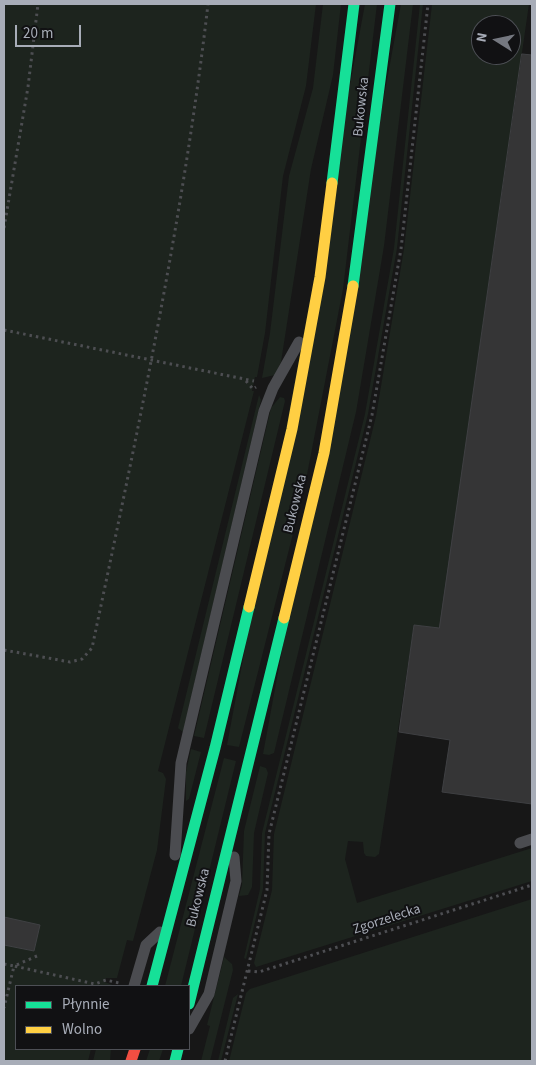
<!DOCTYPE html>
<html>
<head>
<meta charset="utf-8">
<style>
	body { margin:0 }
	#map { position:relative; width:536px; height:1065px; overflow:hidden; background:#171717; font-family:"Source Sans 3",sans-serif }
	canvas { display:block }
	.frame { position:absolute; inset:0; border:5px solid #a8adb8; pointer-events:none }
	.legend { position:absolute; left:15px; top:985px; width:175px; height:65px; box-sizing:border-box; background:#111113; border:1px solid #4d4f55; margin:0; padding:6px 9px; list-style:none; font-size:15px; color:#a8adb8 }
	.legend li { display:flex; align-items:center; gap:10px; height:25px }
	.legend b { width:25px; border:1px solid #4d4f55 }
	.north { position:absolute; left:471px; top:15px; width:50px; height:50px; box-sizing:border-box; background:#111113; border:1px solid #4d4f55; border-radius:50%; rotate:280deg; font-size:14px; font-weight:700; line-height:20px; text-align:center; color:#a8adb8 }
	.north::after { content:''; display:block; margin:auto; width:18px; height:22px; background:#757880; clip-path:polygon(50% 0,100% 100%,50% 72%,0 100%) }
	.scale { position:absolute; left:15px; top:25px; width:66px; height:22px; box-sizing:border-box; border:2px solid #a8adb8; border-top:0; padding-left:6px; font-size:15px; line-height:18px; white-space:nowrap; color:#a8adb8; -webkit-text-stroke:4px #111113; paint-order:stroke }
</style>
</head>
<body>
<div id="map">
<canvas width="536" height="1065"></canvas>
<div class="frame"></div>
<ul class="legend">
<li><b style="height:6px;background:#16e098"></b>Płynnie</li>
<li><b style="height:6px;background:#ffcf43"></b>Wolno</li>
</ul>
<div class="north">N</div>
<div class="scale">20 m</div>
</div>
<script>
const ctx = document.querySelector('canvas').getContext('2d');
ctx.lineJoin = 'round';
function fillPath(path, color) {
  ctx.fillStyle = color;
  ctx.fill(path, 'evenodd');
}
function trace(path, color, width, dash) {
  ctx.strokeStyle = color;
  ctx.lineWidth = width;
  ctx.lineCap = dash ? 'butt' : 'round';
  ctx.setLineDash(dash || []);
  ctx.stroke(path);
}
function label(font, color, halo, rows, align = 'center') {
  ctx.font = font + ' "Source Sans 3",sans-serif';
  ctx.lineWidth = 4;
  ctx.setLineDash([]);
  ctx.textBaseline = 'middle';
  ctx.strokeStyle = halo;
  ctx.fillStyle = color;
  for (const [text, x, y, turn = 0] of rows) {
    ctx.save();
    ctx.translate(x, y);
    ctx.rotate((+turn || 0) * Math.PI / 180);
    ctx.textAlign = isNaN(turn) ? turn : align;
    if (halo) ctx.strokeText(text, 0, 0);
    ctx.fillText(text, 0, 0);
    ctx.restore();
  }
}
fillPath(new Path2D(`
	M4 4H316L306 86 283 176 265 333 257 377H255L252 391H254L158 771 163 773 166 779 157 850 133 941 127 940 117 978H106L105 982 115 986H16V1049H91L88 1061H4Z
	M323 4H341L333 75 311 169 281 362 275 375 262 378 270 333 289 176 313 88Z
	M365 4H377L343 289 304 490 239 747 227 745Z
	M401 4H413L384 246 356 412 274 753 269 755 263 754Z
	M420 4H423L397 248 368 414 265 833 263 889 246 959 244 958 260 889 262 833 365 414 394 248Z
	M432 4H529L439 628 414 625 379 854 375 857 366 856 364 853 363 842 348 841 345 859 357 903 532 848V881L256 967 254 963 272 890 274 834 376 416 404 249ZM481 25H511V55H481Z
	M259 395 261 400 183 732 178 728Z
	M280 397 284 398 285 401 204 738 194 736 271 408Z
	M191 749 201 752 189 799 186 801V772Z
	M224 758 236 761 181 986H165Z
	M260 766 266 768 268 773 254 833 252 887 248 895 239 896 242 885 244 831Z
	M532 899V1061H229L246 993 250 989Z
	M224 957 232 964 233 970 210 1061H201L210 1026 207 1025Z
	M238 994 221 1061H218L233 998Z
	M96 1049H111L110 1061H93Z
	M150 1049H163L159 1061H146Z`), '#1d241e');
const building = new Path2D(`
	M522 54 532 55V804L442 792 450 740 399 732 414 625 439 628Z
	M4 917 40 925 34 951 4 945Z`);
fillPath(building, '#353536');
trace(building, '#3f4043', 1);
trace(new Path2D(`
	M4 228 28 87 38 4
	M4 330 254 381
	M246 381 253 389 256 387
	M4 650 70 662 82 659 92 648C137 435 183 221 208 4
	M37 956 14 966 95 984 106 980 119 983
	M4 964 14 966 4 1008
	M248 971 259 972 532 885
	M225 1061 267 890 269 834 372 415 401 249 428 4`), '#4d4e52', 3, [2.5, 4]);
trace(new Path2D(`
	M520 843 532 839
	M175 855 181 763 264 411 273 388 299 342
	M134 986 146 945 160 932
	M189 1029 209 994 236 881 234 857`), '#4b4c50', 11);
trace(new Path2D(`
	M332 183 354 4
	M353 286 390 4
	M152 986 215 748 249 607
	M189 1004 284 618
	M175 1061 178 1049`), '#16e098', 11);
trace(new Path2D(`
	M249 607 292 429 320 277 332 183
	M284 618 324 453 353 286`), '#ffcf43', 11);
trace(new Path2D(`
	M131 1061 135 1049`), '#f24e42', 11);
label('14px', '#a8adb8', '#111113', [
	["Bukowska",362,107,-84],
	["Bukowska",296,504,-76],
	["Bukowska",199,898,-76],
	["Zgorzelecka",387,920,-18]
]);
</script>
</body>
</html>
